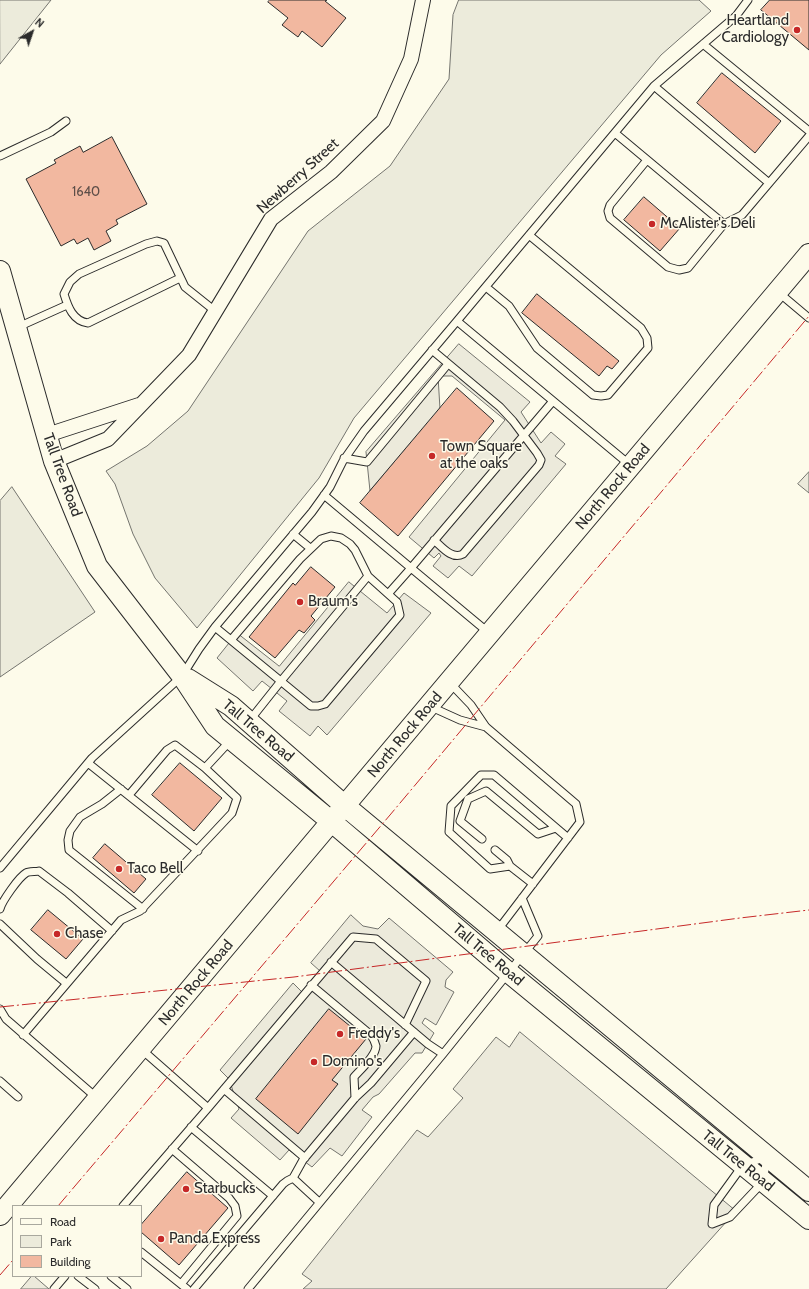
<!DOCTYPE html>
<html>
<head>
<meta charset="utf-8">
<style>
	body { margin:0 }
	#map { position:relative; width:809px; height:1289px; overflow:hidden; background:#fdfbea; font-family:Cabin,sans-serif }
	canvas { display:block }
	.legend { position:absolute; left:12px; top:1205px; width:130px; height:72px; box-sizing:border-box; background:#fdfbea; border:1px solid #a9a89e; margin:0; padding:5px 7px; list-style:none; font-size:12px; color:#2b2b2b }
	.legend li { display:flex; align-items:center; gap:8px; height:20px }
	.legend b { width:20px; border:1px solid #a9a89e }
	.north { position:absolute; left:12px; top:12px; width:40px; height:40px; -webkit-text-stroke:3px #fdfbea; paint-order:stroke; rotate:40deg; font-size:11px; font-weight:700; line-height:16px; text-align:center; color:#2b2b2b }
	.north::after { content:''; display:block; margin:auto; width:14px; height:18px; background:#2b2b2b; clip-path:polygon(50% 0,100% 100%,50% 72%,0 100%) }
</style>
</head>
<body>
<div id="map">
<canvas width="809" height="1289"></canvas>
<ul class="legend">
<li><b style="height:5px;background:#fdfbea"></b>Road</li>
<li><b style="height:11px;background:#ecebdb"></b>Park</li>
<li><b style="height:11px;background:#f2b8a0"></b>Building</li>
</ul>
<div class="north">N</div>
</div>
<script>
const ctx = document.querySelector('canvas').getContext('2d');
ctx.lineJoin = 'round';
function fillPath(path, color) {
  ctx.fillStyle = color;
  ctx.fill(path, 'evenodd');
}
function trace(path, color, width, dash) {
  ctx.strokeStyle = color;
  ctx.lineWidth = width;
  ctx.lineCap = dash ? 'butt' : 'round';
  ctx.setLineDash(dash || []);
  ctx.stroke(path);
}
function label(font, color, halo, rows, align = 'center') {
  ctx.font = font + ' Cabin,sans-serif';
  ctx.lineWidth = 3;
  ctx.setLineDash([]);
  ctx.textBaseline = 'middle';
  ctx.strokeStyle = halo;
  ctx.fillStyle = color;
  for (const [text, x, y, turn = 0] of rows) {
    ctx.save();
    ctx.translate(x, y);
    ctx.rotate((+turn || 0) * Math.PI / 180);
    ctx.textAlign = isNaN(turn) ? turn : align;
    if (halo) ctx.strokeText(text, 0, 0);
    ctx.fillText(text, 0, 0);
    ctx.restore();
  }
}
const green = new Path2D(`
	M0 0H51L0 64Z
	M459 0H699L711 11 661 55 354 418 319 478 197 628 155 578 133 534 115 484 106 471 147 446 188 411 308 231 390 166 449 79 453 15Z
	M12 487 95 612 0 677V501Z`);
fillPath(green, '#ecebdb');
trace(green, '#74746e', 1);
const parking = new Path2D(`
	M459 344 530 402 521 412 541 443 551 432 565 444 555 456 566 464 472 576 459 566 448 578 433 566 441 556 439 553 434 558 409 537 505 420 452 376H438L440 409 370 491 366 452Z
	M809 472V493L798 484Z
	M349 582 387 613 404 593 431 613 327 735 318 726 310 736 279 711 287 701 262 681 253 691 217 658 237 633 279 666Z
	M351 915 363 926 378 929 389 918 453 972 446 980 445 987 454 992 436 1025 425 1018 422 1023 434 1033 422 1053H415L379 1094 373 1097 362 1110 372 1117 342 1156 330 1148 312 1167 289 1150 280 1160 231 1118 239 1109 229 1079 220 1070 293 983 303 993 320 971 311 963Z
	M520 1032 736 1211 666 1289H303L312 1281 302 1274 417 1130 428 1137 463 1098 453 1089 496 1037 509 1047Z
	M32 1276H34L49 1289H21Z`);
fillPath(parking, '#eceadb');
trace(parking, '#74746e', 1);
const building = new Path2D(`
	M270 0H327L325 1 346 18 322 47 302 31 298 37 282 25 288 18 268 2Z
	M770 0H809V50L761 10Z
	M722 73 781 121 755 153 697 103Z
	M112 137 147 204 116 220 118 224 106 231 111 241 94 250 88 238 77 244 74 239 61 246 26 179 56 163 54 160 80 146 83 152Z
	M644 197 680 228 660 251 624 220Z
	M537 294 619 361 612 369 607 366 599 376 522 313Z
	M457 388 494 421 398 536 360 503Z
	M311 567 335 587 311 616 315 620 304 633 299 630 275 658 249 637 293 583 295 585Z
	M180 763 222 798 194 831 152 795Z
	M105 844 146 879 134 893 93 858Z
	M48 910 83 939 66 959 31 930Z
	M329 1009 366 1039 332 1080 338 1084 298 1134 256 1099Z
	M187 1172 228 1208 179 1265 141 1232V1225Z`);
fillPath(building, '#f2b8a0');
trace(building, '#2b2b2b', 1);
const lane = new Path2D(`
	M703 44 809 131
	M654 86 769 183
	M615 133 724 224 742 215 809 136
	M0 156 51 132 66 121
	M647 160 610 205 608 211 610 218 668 267 679 270 688 268 724 224
	M180 278 88 323C73 321 68 307 64 294L70 282 79 274 146 244 157 241 164 243 185 287 215 311
	M486 287 509 306 537 348 593 395 601 396 608 395 648 348 647 338 641 328 529 235
	M778 292 809 318
	M457 321 654 86 736 16 748 0
	M18 327 67 305
	M432 350 500 407 513 421 537 453 541 460 539 465 463 554C452 560 442 547 434 540
	M344 458 367 462 448 364
	M324 495 411 568 388 594
	M293 534 310 548
	M215 627 311 706H318L325 704 400 615 397 602 368 576 281 681 250 720
	M489 633 411 568 553 401
	M231 640 300 559 321 539 331 536 341 538 350 544 355 550 368 576
	M450 683 471 705 486 727 576 804 580 822 497 931
	M429 706 460 720 486 727
	M88 763 198 851
	M121 789 102 804 80 817 70 831 68 840 69 850 143 909
	M129 795 167 750 175 745 205 768
	M482 839 460 821 468 799 486 791 538 834 556 828
	M495 850 507 860 510 866 533 884
	M510 866 490 869 449 832 451 806 481 775H494L568 838
	M0 868 92 758 182 676 199 649 215 627 312 512 330 487 343 461 364 431 457 321 630 465
	M0 909C2 901 19 877 26 873 29 871 36 872 39 871L68 893 112 931
	M0 924 37 959 66 983
	M331 962 428 1044 443 1054
	M311 985 371 1035C373 1038 375 1042 376 1046 376 1056 360 1070 354 1077L355 1098
	M0 1009 6 1019 97 1098
	M23 1035 121 920 140 911 232 813 237 798 205 768 230 741
	M141 1049 208 1108 353 937 376 939 426 981 405 1025
	M0 1081 18 1097
	M224 1089 305 1158
	M191 1127 273 1196
	M172 1149 229 1198 235 1206 237 1216 181 1284
	M767 1157 763 1182 730 1217 712 1224 714 1205 743 1165Z
	M319 1202 293 1178 303 1160 355 1098 371 1083 414 1032
	M123 1206 208 1108
	M141 1252 187 1289
	M78 1276 95 1289
	M111 1276 127 1289
	M54 1289 65 1276
	M194 1289 283 1184 287 1181 293 1178
	M248 1289 443 1054 538 936 522 898`);
const street = new Path2D(`
	M47 435 139 405
	M54 461 108 439 189 355 271 219 331 172 383 121 411 59 423 0`);
const secondary = new Path2D(`
	M0 271 54 461 97 566 182 676 215 726 332 822 508 972 809 1219
	M188 679 231 706 345 806 809 1191
	M0 1215 809 254`);
trace(lane, '#2b2b2b', 9);
trace(street, '#2b2b2b', 16);
trace(secondary, '#2b2b2b', 22);
trace(lane, '#fdfbea', 7);
trace(street, '#fdfbea', 14);
trace(secondary, '#fdfbea', 20);
trace(new Path2D(`
	M0 1007 294 977 740 918 809 910
	M58 1206 390 815 809 316
	M0 1275 13 1260`), '#c62828', 1, [14, 3, 2, 3]);
for (const [x, y, r, color] of [
	[797,30,4,"#c62828"],
	[652,224,4,"#c62828"],
	[432,456,4,"#c62828"],
	[300,602,4,"#c62828"],
	[119,869,4,"#c62828"],
	[57,934,4,"#c62828"],
	[340,1034,4,"#c62828"],
	[314,1062,4,"#c62828"],
	[186,1189,4,"#c62828"],
	[161,1239,4,"#c62828"]
]) {
  const dot = new Path2D();
  dot.arc(x, y, r, 0, 2 * Math.PI);
  ctx.fillStyle = color;
  ctx.fill(dot);
  trace(dot, '#fdfbea', 1.5);
}
label('13px', '#5d4e48', null, [
	["1640",86,192]
]);
label('15px', '#2b2b2b', '#fdfbea', [
	["Heartland",789,21,"right"],
	["Cardiology",789,38,"right"],
	["McAlister's Deli",660,224],
	["Town Square",440,447],
	["at the oaks",440,464],
	["Braum's",308,602],
	["Taco Bell",127,869],
	["Chase",65,934],
	["Freddy's",348,1034],
	["Domino's",322,1062],
	["Starbucks",194,1189],
	["Panda Express",169,1239]
], 'left');
label('15px', '#2b2b2b', '#fdfbea', [
	["Newberry Street",298,176,-42],
	["Tall Tree Road",62,475,70],
	["North Rock Road",613,487,-50],
	["Tall Tree Road",258,731,40],
	["North Rock Road",405,735,-50],
	["Tall Tree Road",488,955,40],
	["North Rock Road",196,983,-50],
	["Tall Tree Road",738,1161,39]
]);
</script>
</body>
</html>
